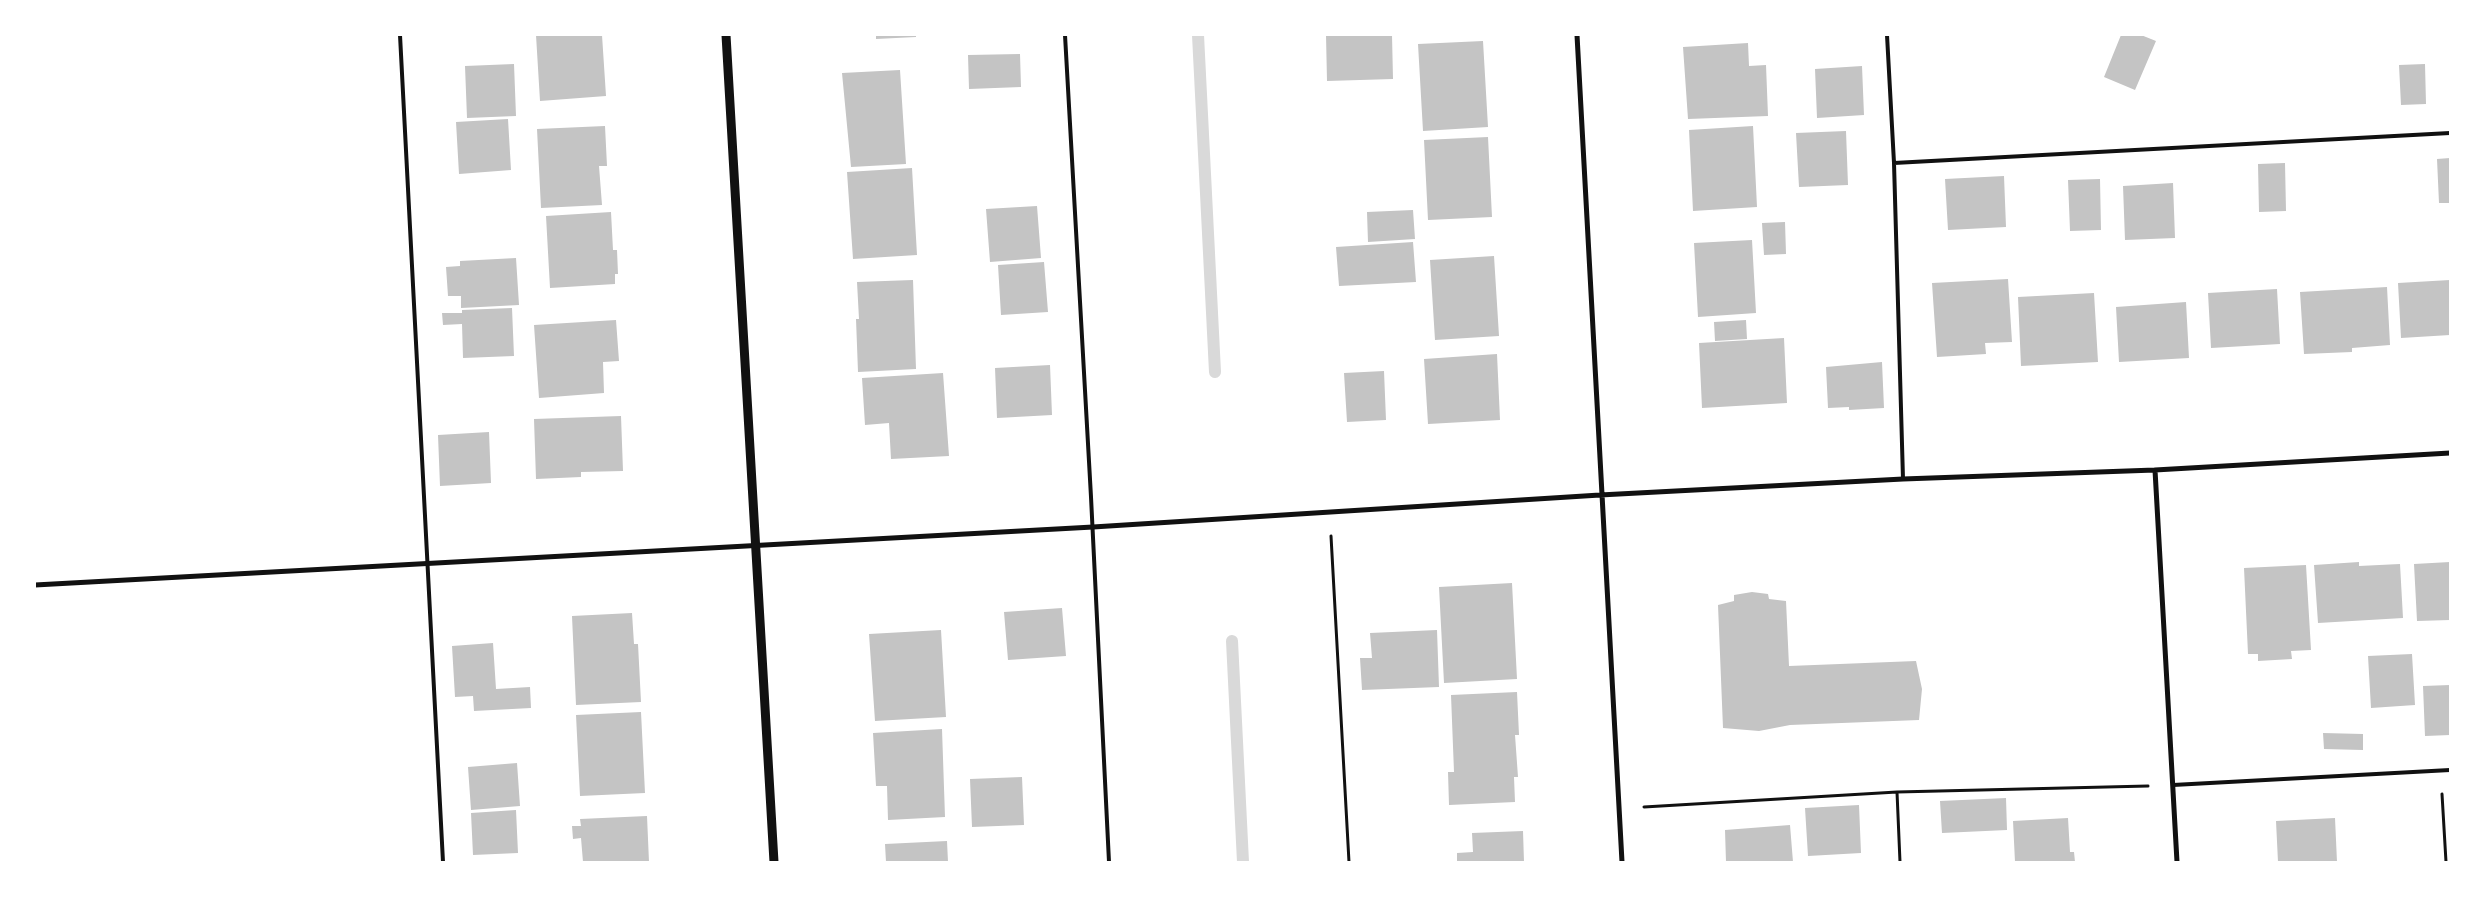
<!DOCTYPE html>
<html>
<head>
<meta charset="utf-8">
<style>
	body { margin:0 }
	#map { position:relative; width:2485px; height:897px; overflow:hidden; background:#fff; font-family:Ubuntu,sans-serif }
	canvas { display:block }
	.frame { position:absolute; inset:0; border:36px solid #fff; pointer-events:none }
</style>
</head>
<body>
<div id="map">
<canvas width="2485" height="897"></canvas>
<div class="frame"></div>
</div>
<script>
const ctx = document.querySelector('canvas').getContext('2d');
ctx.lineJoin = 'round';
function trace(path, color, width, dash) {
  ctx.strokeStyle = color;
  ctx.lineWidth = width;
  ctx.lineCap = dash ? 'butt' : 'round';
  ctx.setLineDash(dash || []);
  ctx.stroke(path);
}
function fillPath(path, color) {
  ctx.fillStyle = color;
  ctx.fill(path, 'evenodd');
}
trace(new Path2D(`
	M1198 35 1215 372
	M1232 641 1243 862`), '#d9d9d9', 12);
fillPath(new Path2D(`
	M536 35H602L606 96 540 101Z
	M876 35H916V37L876 39Z
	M1326 35H1392L1393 79 1327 81Z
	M2121 35H2141L2156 41 2135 90 2104 77Z
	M1483 41 1488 127 1423 131 1418 44Z
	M1748 43 1749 66 1766 65 1768 116 1688 119 1683 47Z
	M1020 54 1021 87 969 89 968 55Z
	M514 64 516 116 467 118 465 66Z
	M2425 64 2426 104 2401 105 2399 65Z
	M1862 66 1864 115 1817 118 1815 69Z
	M900 70 906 164 851 167 842 73Z
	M508 119 511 170 459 174 456 122Z
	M605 126 607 166H599L602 205 541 208 537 129Z
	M1753 126 1757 207 1693 211 1689 130Z
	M1846 131 1848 185 1799 187 1796 133Z
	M1488 137 1492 217 1428 220 1424 140Z
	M2450 158V203H2439L2437 159Z
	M2285 163 2286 211 2259 212 2258 164Z
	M912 168 917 255 853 259 847 172Z
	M2004 176 2006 227 1948 230 1945 179Z
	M2100 179 2101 230 2070 231 2068 180Z
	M2173 183 2175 238 2125 240 2123 186Z
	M1037 206 1041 258 990 262 986 209Z
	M1413 210 1415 239 1368 242 1367 212Z
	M611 212 613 250H617L618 274H615V284L550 288 546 216Z
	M1785 222 1786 254 1764 255 1762 223Z
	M1752 240 1756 313 1698 317 1694 243Z
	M1413 242 1416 282 1339 286 1336 247Z
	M1494 256 1499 336 1435 340 1430 260Z
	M516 258 519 305 461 308V296H448L446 267 460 266V261Z
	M1044 262 1048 312 1001 315 998 265Z
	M2008 279 2012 342 1985 343 1986 354 1937 357 1932 283Z
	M913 280 916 369 858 372 856 319H859L857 282Z
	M2450 280V335L2401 338 2398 283Z
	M2387 287 2390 345 2352 348V352L2304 354 2300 292Z
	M2277 289 2280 344 2211 348 2208 293Z
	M2094 293 2098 362 2021 366 2018 297Z
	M2186 302 2189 358 2119 362 2116 307Z
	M512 308 514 356 463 358 462 324 443 325 442 313H462V310Z
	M616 320 619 361 603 362 604 393 539 398 534 325Z
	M1746 320 1747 339 1715 341 1714 322Z
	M1784 338 1787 403 1702 408 1699 343Z
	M1497 354 1500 420 1428 424 1424 359Z
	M1882 362 1884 408 1849 410V407L1828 408 1826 367Z
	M1050 365 1052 415 997 418 995 368Z
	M1384 371 1386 420 1347 422 1344 373Z
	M943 373 949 456 891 459 889 423 865 425 862 378Z
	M621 416 623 471 581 472V477L536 479 534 419Z
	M489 432 491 483 440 486 438 435Z
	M2359 562V566L2400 564 2403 618 2318 623 2314 565Z
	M2450 562V620L2417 621 2414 564Z
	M2306 565 2311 650 2291 651 2292 659 2258 661V654H2248L2244 568Z
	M1512 583 1517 679 1444 683 1439 587Z
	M1752 592 1768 594 1769 599 1786 601 1789 666 1916 661 1922 689 1919 720 1790 725 1759 731 1723 728 1718 605 1734 601V595Z
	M1062 608 1066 656 1008 660 1004 612Z
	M632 613 634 644H638L641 702 576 705 572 616Z
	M941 630 946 717 875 721 869 634Z
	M1437 630 1439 687 1362 690 1360 658H1372L1370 633Z
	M493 643 496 689 530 687 531 708 474 711 473 696 455 697 452 646Z
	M2412 654 2415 705 2371 708 2368 656Z
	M2450 685V735L2425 736 2423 686Z
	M1517 692 1519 735H1515L1518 777H1514L1515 802 1449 805 1448 772H1454L1451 695Z
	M641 712 645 793 580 796 576 715Z
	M942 729 945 817 888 820 887 786H876L873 733Z
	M2323 733 2363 734V750L2324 749Z
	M517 763 520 806 471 810 468 767Z
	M1022 777 1024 825 972 827 970 779Z
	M2006 798 2007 830 1942 833 1940 801Z
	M1859 805 1861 853 1808 856 1805 808Z
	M516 810 518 853 473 855 471 813Z
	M647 816 649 862H583L581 838 573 839 572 826H581L580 819Z
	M2068 818 2070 852H2074L2075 862H2015L2013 821Z
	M2335 818 2337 862H2278L2276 821Z
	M1790 825 1793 862H1726L1725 830Z
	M1523 831 1524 862H1457V853L1473 852 1472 833Z
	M947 841 948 862H886L885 844Z`), '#c4c4c4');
trace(new Path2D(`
	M1331 536 1349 862
	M1897 792 1900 862
	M2442 794 2446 862
	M1644 807 1897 792 2148 786`), '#111', 3);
trace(new Path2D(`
	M400 35 443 862
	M1065 35 1091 497 1109 862
	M1887 35 1894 163 1903 479
	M1894 163 2450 133
	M2173 785 2450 770`), '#111', 4);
trace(new Path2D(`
	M1577 35 1622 862
	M2155 470 2177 862
	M35 585 1093 527 1600 495 1903 479 2155 470 2450 453`), '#111', 5);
trace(new Path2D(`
	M726 35 774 862`), '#111', 9);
</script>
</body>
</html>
